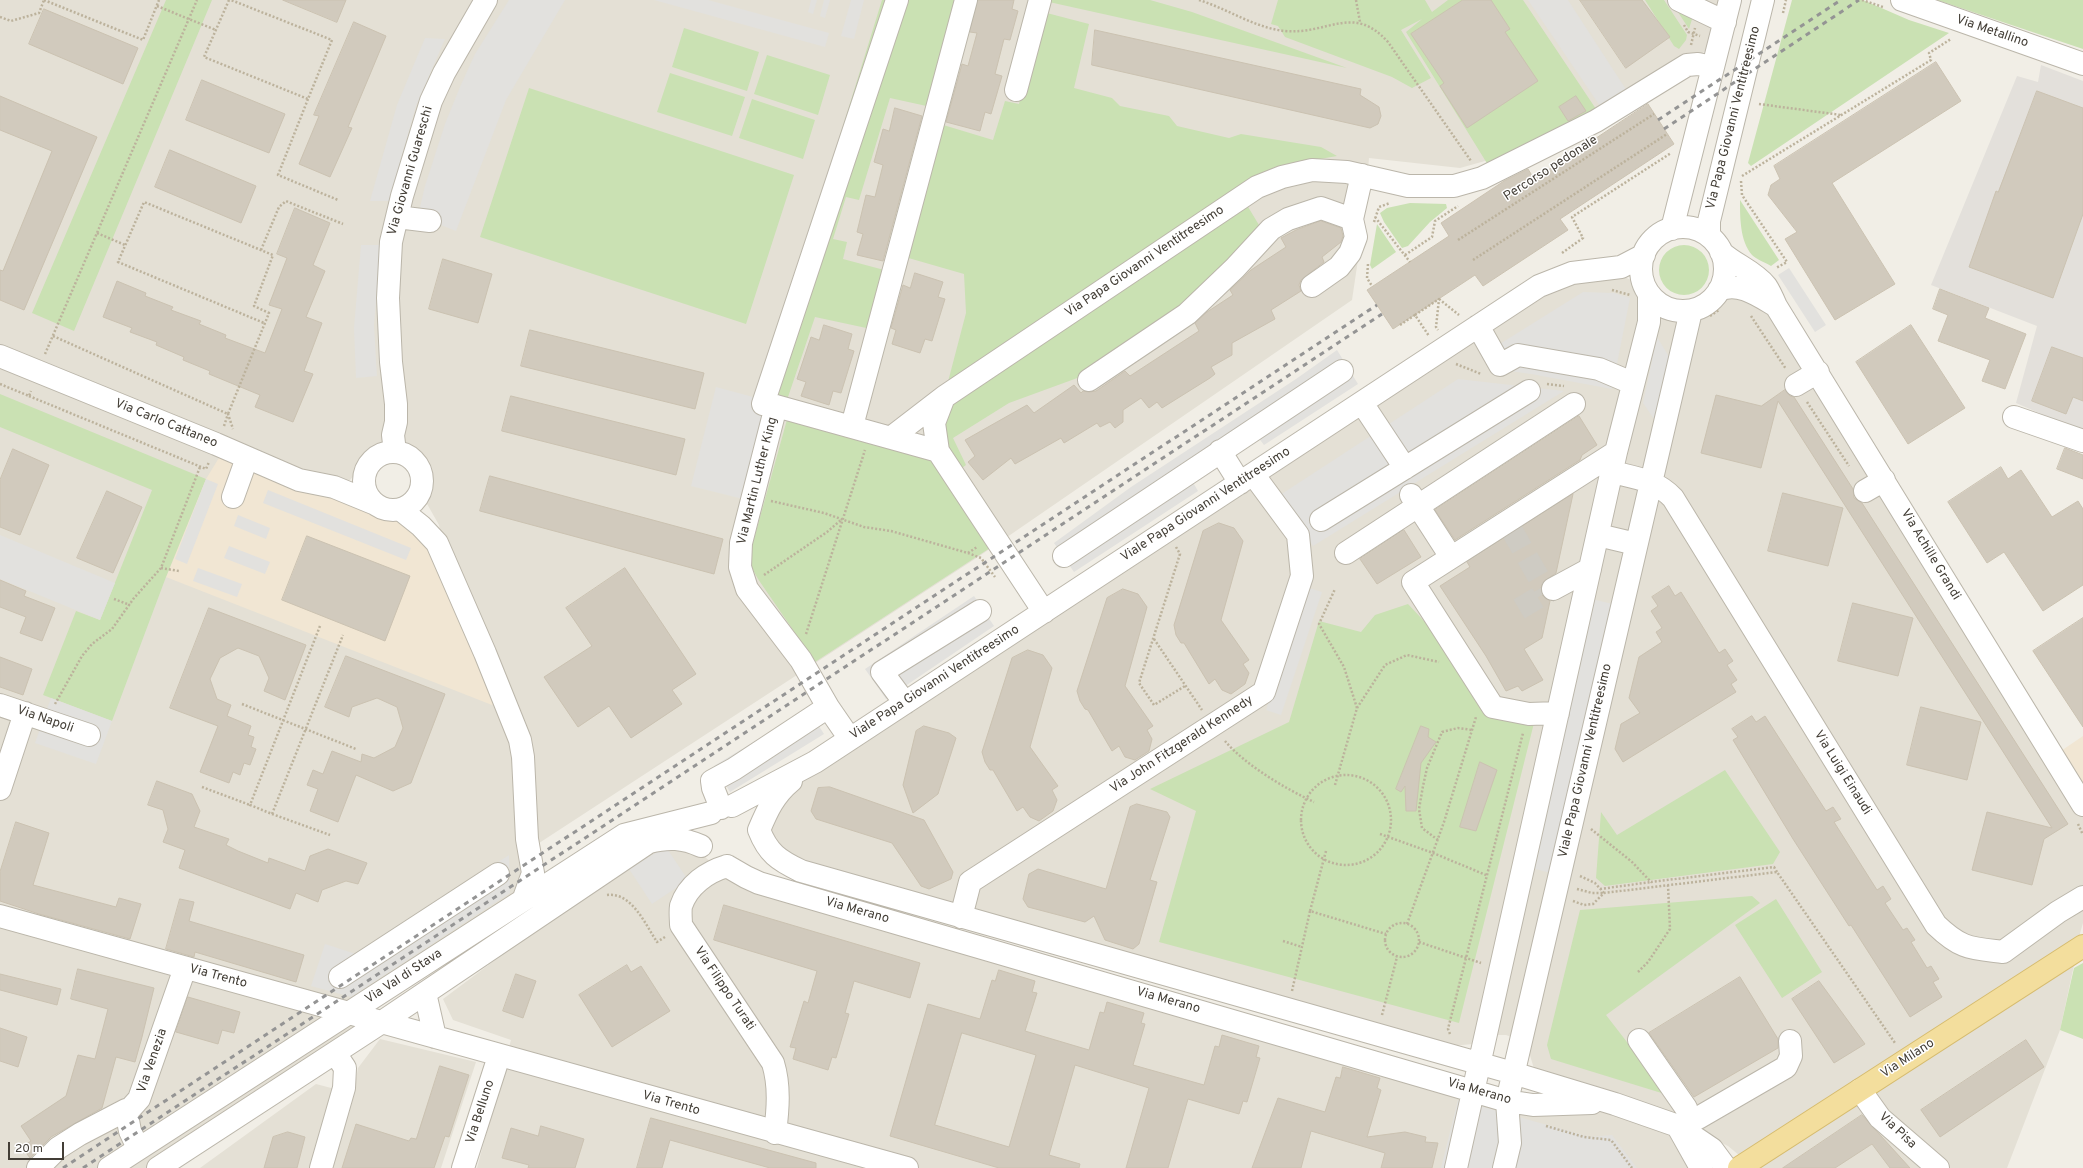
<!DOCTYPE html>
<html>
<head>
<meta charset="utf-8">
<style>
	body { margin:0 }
	#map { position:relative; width:2083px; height:1168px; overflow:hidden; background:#f1eee6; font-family:Overpass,sans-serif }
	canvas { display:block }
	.scale { position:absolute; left:8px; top:1142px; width:56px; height:18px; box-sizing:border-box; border:2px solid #433e36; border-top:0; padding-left:5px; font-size:12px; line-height:14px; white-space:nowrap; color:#433e36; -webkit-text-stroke:3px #fff; paint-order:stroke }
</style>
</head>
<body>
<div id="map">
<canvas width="2083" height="1168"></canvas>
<div class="scale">20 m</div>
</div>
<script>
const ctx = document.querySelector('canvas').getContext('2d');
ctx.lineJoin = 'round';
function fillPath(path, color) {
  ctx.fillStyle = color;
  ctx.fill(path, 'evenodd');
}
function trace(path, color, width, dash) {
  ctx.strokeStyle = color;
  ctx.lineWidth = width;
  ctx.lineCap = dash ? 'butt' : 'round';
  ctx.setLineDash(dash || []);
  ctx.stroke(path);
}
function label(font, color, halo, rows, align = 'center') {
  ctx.font = font + ' Overpass,sans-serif';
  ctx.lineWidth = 3;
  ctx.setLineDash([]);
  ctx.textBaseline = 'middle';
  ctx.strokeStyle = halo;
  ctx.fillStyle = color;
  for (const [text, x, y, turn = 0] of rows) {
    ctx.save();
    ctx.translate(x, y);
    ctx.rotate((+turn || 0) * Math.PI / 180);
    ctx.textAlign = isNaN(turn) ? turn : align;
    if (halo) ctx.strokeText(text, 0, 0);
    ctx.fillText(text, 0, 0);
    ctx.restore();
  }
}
fillPath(new Path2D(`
	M0 0H1725L1712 47 1594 119 1528 149 1460 168 1369 158 1363 226 1352 300 978 557 533 847 529 782 442 542 439 525 422 495 425 474 414 456 406 451 398 449 383 450 370 458 350 480 333 483 0 354Z
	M1618 274 1642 285 1644 290 1653 301 1664 310 1680 313 1693 312 1704 308 1722 291 1775 308 2083 809V923L2076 947 1745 1160 1728 1146 1679 1122 1535 1072 1529 1052 1517 1039 1506 1035H1492L1473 1044 1440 1047 802 868 766 841 783 792 1540 289Z
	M0 356 216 444 504 698 509 710 524 898 349 1012 382 1022 158 1168H0Z
	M650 844 704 856 713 864 1518 1113 1628 1111 1677 1128 1696 1168H477L511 1040 453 1020 443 999Z
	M2076 956 2060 1030 2007 1168H1751Z
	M380 1039 476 1062 441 1168H328L340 1121 351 1106 358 1068Z
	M316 1084 335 1089 311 1168H200Z`), '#e4e0d5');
fillPath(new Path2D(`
	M225 448 382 509 392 511 421 526 504 698 492 705 166 577 206 479Z
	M2083 736V801L2055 755Z`), '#f1e6d3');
fillPath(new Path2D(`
	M2041 65 2083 81V432L2016 403 2037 326 1931 285 2017 76 2038 82Z`), '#e3e0db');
fillPath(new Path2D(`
	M166 0H212L74 331 32 313Z
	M882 0H960L931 107 890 98 859 200 846 197 833 239 847 242 843 259 888 271 871 329 815 317 787 400 761 391Z
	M1049 0H1150L1192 12 1347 68 1049 2Z
	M1278 0H1425L1432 12 1448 0H1523L1596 109 1488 165 1406 32 1422 19 1401 30 1431 78 1412 88 1392 77 1285 37 1278 26 1271 24Z
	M1645 0H1664L1687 35 1686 40 1679 49 1674 46Z
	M1792 0H1863L1909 20 1949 33 1751 166 1748 163Z
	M1937 0H2083V49Z
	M1674 6 1693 16 1689 29Z
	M1043 12 1089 24 1074 88 1112 98 1120 106 1169 116 1177 126 1229 138 1241 134 1321 147 1337 156 1275 167 1236 187 1262 230 1174 318 1091 373 1009 403 953 438 966 465 959 470 944 445V397L966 313 964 274 905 257 940 124 993 140 1005 101 1019 104Z
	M684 28 759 52 747 91 672 67Z
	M767 55 830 75 818 115 754 94Z
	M670 73 745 97 732 136 657 112Z
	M529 88 794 175 746 324 480 237Z
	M752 99 815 120 803 159 739 138Z
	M1740 200 1779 260 1771 266C1766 263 1756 259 1752 255 1740 241 1740 218 1740 200Z
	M1410 203 1446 204 1447 208 1430 222 1408 246 1402 248 1384 222 1380 213 1387 208Z
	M1377 224 1396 252 1372 269 1370 265Z
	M1659 270a25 25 0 1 1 50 0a25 25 0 1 1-50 0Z
	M0 394 206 479 166 577 112 721 43 695 76 611 100 620 152 490 0 427Z
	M788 416 932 455 990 548 815 662 758 579 752 568V546Z
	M1408 604 1438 636 1485 703 1536 715 1459 1023 1159 942 1196 811 1150 789 1289 722 1319 621 1361 632 1375 615Z
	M1725 770 1780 852 1773 864 1605 886 1596 878 1601 812 1617 835Z
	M1752 896 1760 903 1606 1015 1668 1095 1551 1059 1547 1045 1580 910Z
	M1776 899 1822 972 1782 998 1735 925Z
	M2083 963V1039L2060 1030 2074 968Z`), '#cae1b3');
fillPath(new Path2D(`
	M509 0H565L506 100 456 231 418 216 425 186 445 124 460 87 475 54Z
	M654 0H708L829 33 825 47Z
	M811 0H817L813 14 808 12Z
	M824 0H830L825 18 820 16Z
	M851 0H864L854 39 841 36Z
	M1528 0H1568L1627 91 1600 106Z
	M425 38 445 39 416 106 389 201H370L397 105Z
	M361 245H381L374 325 377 376 356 378 354 328Z
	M1789 268 1826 325 1815 332 1778 275Z
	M1583 292 1614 293 1630 298 1612 389 1531 374 1503 370 1487 352Z
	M1657 337 1671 360 1656 422 1643 403Z
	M1337 350 1358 384 1264 445 1257 436 1191 479 1198 491 1074 572 1054 543 1131 487 1296 379Z
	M1458 379 1564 391 1313 546 1277 497Z
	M716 387 768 401 743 499 691 486Z
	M206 479 218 484 187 564 175 559Z
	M268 490 411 548 406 560 263 503Z
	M238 515 270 528 266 539 234 526Z
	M0 535 115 583 100 620 0 579Z
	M229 546 270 562 265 574 224 558Z
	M198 568 242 584 237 597 193 581Z
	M1306 587 1322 592 1281 715 1266 710Z
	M974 596 994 626 886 699 865 669Z
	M1587 598 1617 605 1554 874 1528 867Z
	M51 698 112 721 96 764 35 743Z
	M808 709 824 734 730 792 714 766Z
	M668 850 688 880 652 904 629 869 657 852Z
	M509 855 510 893 351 997 311 986 325 944 356 954Z
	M1458 1100 1590 1137 1612 1135 1637 1168H1441Z`), '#e2e1de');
const building = new Path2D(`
	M283 0H346L337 22Z
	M978 0H1014L1012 9 1018 11 1010 40 1004 39 995 74 1002 76 991 114 985 112 980 131 946 122 962 64 968 66 977 33 970 32Z
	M1463 0H1491L1510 29 1505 32 1538 81 1467 128 1440 86 1444 83 1411 34Z
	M1580 0H1642L1670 37 1626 68Z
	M44 9 138 48 123 84 29 44Z
	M354 22 386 36 348 127 352 128 330 177 299 164 319 116 314 115Z
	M1095 30 1361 89 1360 95 1379 107 1381 116 1378 124 1370 128 1092 65Z
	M1936 62 1961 101 1832 183 1895 284 1835 320 1785 239 1797 232 1768 195 1771 185 1780 179 1774 166Z
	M202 80 285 114 269 153 186 120Z
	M2037 91 2083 108V214L2053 298 1969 267 1996 191 1998 192Z
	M0 96 97 137 24 310 0 300V270L3 271 52 151 0 130Z
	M1576 96 1586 111 1568 121 1559 107Z
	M1648 104 1674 144 1560 219 1568 230 1483 286 1475 275 1393 329 1367 290 1449 236 1441 223 1504 181 1528 169 1534 179Z
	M895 108 922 116 883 261 857 255 863 234 857 232 866 195 875 197 883 165 874 162 883 129 889 131Z
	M170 150 256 186 241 223 155 187Z
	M295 208 330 223 313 265 325 271 306 317 322 323 304 371 313 374 293 422 255 407 260 395 209 374 210 371 183 360 184 357 156 345 157 342 130 332 132 328 103 317 117 281 146 293 145 296 173 307 171 310 201 321 199 324 226 335 225 338 265 353 282 309 269 305 287 258 277 254Z
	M1321 221 1341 228 1343 236 1341 242 1322 257 1324 262 1301 280 1299 285 1301 291 1271 310 1275 319 1232 343V355L1211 367 1215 374 1210 378 1162 408 1157 402 1149 408 1141 398 1123 410V422L1115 428 1110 422 1100 427 1097 423 1064 443 1061 438 1015 464 1011 458 983 480 968 462 975 456 965 440 1027 405 1034 413 1074 385 1081 393 1083 391 1089 392 1096 391 1125 371 1130 376 1199 331 1195 323 1207 312 1233 295 1230 290 1251 270 1286 247 1281 238 1296 230Z
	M443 259 492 274 478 323 429 309Z
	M915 273 943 282 938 297 945 299 932 341 925 339 920 353 892 344 896 330 891 328 903 285 910 288Z
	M1940 289 1989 308 1985 318 2026 334 2005 389 1982 381 1990 360 1938 341 1948 315 1933 309Z
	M824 325 852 334 848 349 854 351 841 393 833 391 829 405 801 396 806 382 797 379 811 337 819 340Z
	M1911 325 1965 408 1908 444 1856 362Z
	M530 330 704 373 695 409 521 366Z
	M2052 347 2083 358V401L2073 397 2066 414 2032 401Z
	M1785 390 1790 396 1794 397 1853 489 1854 498 1862 503 2068 824 2044 839 2032 885 1972 870 1987 812 2052 828 1778 401 1761 468 1701 453 1716 395 1761 406Z
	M511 396 685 439 676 475 502 431Z
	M1579 416 1597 445 1582 455 1580 460 1455 540 1435 510Z
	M2065 448 2083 455V479L2057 469Z
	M13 449 49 465 20 535 0 527V480Z
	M2001 467 2008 479 2021 470 2052 517 2078 501 2083 509V585L2043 611 2004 552 1987 563 1948 502Z
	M490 476 723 539 714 574 480 511Z
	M107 491 142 507 113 573 77 558Z
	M1783 493 1843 508 1828 566 1768 551Z
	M1573 494 1556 573 1543 582 1541 588 1542 595 1550 601 1542 638 1524 649 1543 680 1522 691 1518 686 1506 691 1486 656 1440 586 1470 567 1467 562Z
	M1219 523 1234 528 1243 541 1221 620 1249 660 1243 664 1249 673 1245 684 1231 694 1222 690 1215 679 1209 684 1184 643H1181L1176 635 1174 625 1203 531Z
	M1404 530 1421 557 1377 584 1360 559Z
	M307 536 410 576 385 641 282 600Z
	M625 568 696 674 672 690 682 704 631 738 609 706 578 727 544 677 592 646 566 608Z
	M0 580 26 591 24 596 55 608 42 641 20 633 26 617 0 607Z
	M1669 586 1675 596 1681 592 1719 653 1725 649 1733 661 1727 665 1737 680 1731 684 1736 692 1623 762 1615 749 1621 724 1640 713 1629 698 1639 657 1662 642 1656 632 1662 628 1651 611 1658 606 1652 597Z
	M1123 589 1138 594 1147 607 1125 686 1153 726 1147 730 1152 739 1149 751 1135 760 1125 757 1119 746 1112 751 1088 710 1085 709 1080 701 1077 691 1107 598Z
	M1853 603 1913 618 1898 676 1838 661Z
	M209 608 306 645 285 700 264 691 269 678 259 656 238 648 220 658 210 679 217 699 231 705 227 716 251 726 248 735 254 737 251 747 256 749 250 765 244 763 240 775 233 772 229 783 200 772 218 726 170 708Z
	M2083 618V727L2033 651Z
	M1028 650 1043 655 1052 668 1030 747 1058 786 1052 790 1057 800 1053 811 1039 821 1030 817 1023 807 1017 811 993 770H990L985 762 982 752 1012 658Z
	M346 656 445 694 411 783 393 791 356 775 338 822 310 811 318 789 307 785 313 770 323 774 332 751 361 762 362 754 374 758 395 747 403 728 397 707 377 698 352 707 349 717 325 707Z
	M0 657 32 669 23 695 0 687Z
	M1921 707 1981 722 1967 780 1907 765Z
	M1752 716 1756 722 1765 716 1826 811 1833 807 1841 819 1834 822 1877 890 1883 886 1891 899 1885 903 1903 930 1907 928 1915 940 1911 942 1927 968 1931 966 1939 979 1933 982 1942 997 1910 1017 1851 925 1849 926 1793 839 1733 740 1738 737 1732 729Z
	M924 726 949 733 956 738 938 794 913 813 903 785 916 731Z
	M1421 726 1429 729 1428 737 1436 742 1421 763 1416 811H1406L1405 786 1401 792 1396 789Z
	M1480 762 1497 770 1476 831 1460 827Z
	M157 781 192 794 200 811 194 827 229 839 226 845 238 851 268 863 269 858 305 871 310 856 328 849 367 863 358 884 346 881 322 890 318 902 296 893 290 909 179 868 185 850 163 842 168 829 163 810 148 805Z
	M830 787 924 820 953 872 951 879 929 889 921 886 892 843 816 819 811 811 818 788Z
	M1137 804 1167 812 1170 817 1150 880 1157 882 1139 944 1133 949 1105 940 1094 916 1085 922 1028 907 1023 899 1029 874 1038 869 1106 889 1130 807Z
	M16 822 49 833 33 885 116 907 119 898 141 904 130 939 39 914 0 901V872Z
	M180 899 194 902 189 921 304 955 296 982 195 952 194 957 166 949Z
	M724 905 920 963 910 998 854 981 845 1013 849 1014 836 1058 832 1057 828 1070 793 1059 796 1048 790 1047 804 1001 808 1003 817 971 714 940Z
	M627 965 631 972 641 966 670 1011 612 1047 579 995Z
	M78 969 154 988 142 1037 135 1062 116 1057 102 1108 51 1137 30 1158 22 1147 31 1141 21 1126 66 1096 78 1055 95 1059 108 1009 71 999Z
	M999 970 1035 981 1032 992 1037 993 1025 1031 1089 1050 1100 1012 1104 1013 1107 1002 1144 1013 1141 1023 1145 1024 1133 1065 1204 1085 1215 1046 1219 1047 1222 1035 1259 1046 1256 1057 1260 1058 1247 1102 1243 1101 1239 1114 1188 1099 1168 1168H1126L1149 1088 1075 1065 1049 1155 1080 1164 1079 1168H999L890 1136 928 1004 980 1019 992 980 995 981ZM962 1033 1036 1055 1009 1147 935 1125Z
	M0 974 61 989 57 1005 0 990Z
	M516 974 536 981 523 1018 503 1011Z
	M1740 977 1778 1039V1048L1694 1097 1649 1033Z
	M1819 981 1865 1044 1834 1063 1792 999Z
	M188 997 240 1012 234 1033 222 1030 218 1044 176 1032Z
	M0 1028 27 1037 18 1067 0 1061Z
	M2026 1040 2044 1067 1940 1137 1921 1110Z
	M440 1066 469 1075 449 1137 445 1136 434 1168H342L356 1124 409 1141 411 1138 416 1139Z
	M1343 1067 1380 1078 1377 1088 1381 1090 1367 1137 1405 1132 1426 1137 1425 1142 1438 1143 1432 1168H1381L1385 1153 1311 1131 1301 1168H1252L1278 1098 1325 1112 1336 1077 1340 1078Z
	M1862 1115 1910 1168H1890L1872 1144 1835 1168H1783Z
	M651 1118 816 1163V1168H770L670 1140 662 1168H637Z
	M541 1126 584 1139 575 1168H528L529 1165 502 1158 511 1128 538 1136Z
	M288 1132 305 1137 297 1168H264L273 1137Z`);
fillPath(building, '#d1cabd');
trace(building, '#cbc2b1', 1);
trace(new Path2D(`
	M1511 529 1547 592
	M1519 609 1553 589`), '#cecbc3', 22, [22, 11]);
const minor = new Path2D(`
	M1679 0 1725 22
	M1902 0 2083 64
	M1016 90 1040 0
	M397 217 430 221
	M1641 269a42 42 0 1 1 84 0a42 42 0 1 1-84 0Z
	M1672 229 1730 0
	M1709 236V221L1763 0
	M1721 252C1735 265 1754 271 1766 286 1770 292 1773 299 1776 306L2083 805
	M1312 286 1339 267 1350 253 1356 237 1352 219 1362 175
	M1719 290C1739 281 1759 296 1776 306
	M1478 326 1500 365 1518 355 1599 369 1632 383
	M0 356 216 444 299 480 334 487 373 503
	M1089 380 1187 314 1235 268 1271 229 1288 219 1321 208 1352 219
	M1796 385 1818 372
	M1362 403 1405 468
	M763 404 897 0
	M2014 417 2083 441
	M852 426 966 0
	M892 437 944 397 1257 187 1282 177 1312 170 1347 172 1408 186H1454L1482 178 1596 121 1687 65 1698 64 1713 67
	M938 451 934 423 944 397
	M1220 451 1240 483
	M364 481a29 29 0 1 1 58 0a29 29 0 1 1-58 0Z
	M395 452 393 435 396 422V404L391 362 388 298 391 242 402 196 431 101 444 73 486 0
	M1612 472C1636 478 1656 480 1673 498L1936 925C1961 949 1970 948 2003 952L2058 912 2083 897
	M1865 491 1884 480
	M1411 495 1451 557
	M233 497 247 458
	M401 510 421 526 437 543 485 653 520 740 523 757 527 839 533 873 524 898
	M1321 520 1529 391
	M1598 535 1636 544
	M1346 553 1574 404
	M1064 556 1342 371
	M1553 589 1590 569
	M905 703 882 672 980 611
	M0 705 89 735
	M1558 713 1529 714 1493 707 1413 582 1616 452
	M850 739 828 707 801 660 747 589 740 567 741 543 776 406 938 451 1044 612
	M0 789 25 713
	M732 806 815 762 1539 286 1572 273 1621 267 1644 255
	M721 808 713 788 712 781 734 769 828 707
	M759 830C768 853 778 860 801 871L1513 1073 1615 1104 1678 1126 1712 1149 1726 1168
	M759 830C767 811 774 795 791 781
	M727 866 746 877 759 883 1507 1101 1533 1105 1592 1103
	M727 866C707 872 688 885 681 906 680 912 681 920 681 925L773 1063C780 1086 778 1109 775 1133
	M0 916 907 1168
	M961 917 970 882 1264 692 1302 576 1298 535 1253 474
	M340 977 498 874
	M425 993 435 1037
	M1639 1040 1686 1108
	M1860 1090 1880 1118 1938 1168
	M1678 1126 1698 1118 1786 1067 1791 1056 1790 1041
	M1678 1127 1701 1168
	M138 1148 130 1131 126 1110 130 1109 139 1099 185 968
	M38 1168 58 1148 80 1134 126 1110
	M109 1168 624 835 711 813
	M158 1168 382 1022 649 842C669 837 683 838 701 846
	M321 1168 344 1088 345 1068 335 1053
	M463 1168 499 1056
	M1456 1168 1616 452 1649 322V294
	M1504 1168 1510 1143 1507 1101 1691 311`);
const major = new Path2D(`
	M1739 1168 2083 946`);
trace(minor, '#bbb6aa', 24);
trace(major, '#d6bc6f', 24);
trace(new Path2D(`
	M44 0 143 40 159 0
	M229 0 204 57 308 99 332 40 231 0
	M1199 0C1228 9 1255 28 1285 31 1328 35 1353 3 1388 42L1471 161
	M1356 0 1360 22
	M1862 0 1883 7
	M157 6 216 30
	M1783 13 1786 0
	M0 17 11 21 39 13 44 0
	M1684 25 1688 32 1700 36
	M1691 45 1695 28
	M308 99 278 175 338 200
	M1759 104 1841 115
	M1742 176 1931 60 1929 53 1951 39
	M1741 181 1742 195 1787 262 1776 268
	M1375 217 1410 262
	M1374 222 1379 207 1390 203
	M97 233 125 245
	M1458 240 1654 114
	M261 250 279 207 286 201 343 224
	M1562 253 1583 238 1572 217 1671 153
	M1405 255 1432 237 1435 221 1458 206
	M1473 260 1667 134
	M1368 264 1367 278 1372 286
	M1612 290 1630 295
	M1439 299 1459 315
	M1415 315 1439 299 1436 327 1438 330
	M1710 316 1719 310
	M1751 316 1786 369
	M1400 325 1415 315 1429 336
	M53 336 228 414 269 313 254 306 273 255 144 202 118 262 264 323
	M45 354 197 0
	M1456 364 1481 374
	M0 384 29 396 31 391
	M1547 384 1564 386
	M29 396 206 469 209 462
	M1807 402 1849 466
	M224 426 228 414 233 429
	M771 501 824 513 864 527 891 531 968 553 981 558 995 577
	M1176 547 1180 554 1139 683 1154 705 1185 686
	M968 553 977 547
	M161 568 179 571
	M764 575 827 532 841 520
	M114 599 130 605
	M320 626 250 805 272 814 343 635
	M806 634 865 450
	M1154 639 1202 710
	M55 704 82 656 92 644 112 629 134 598 161 568 200 467
	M242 704 356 749
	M1357 708 1385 665 1407 655 1439 662
	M1225 741C1245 765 1286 789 1314 802
	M1301 820a45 45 0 1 1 90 0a45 45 0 1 1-90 0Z
	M1335 785 1357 708 1344 667 1319 624 1335 589
	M202 787 250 805
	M272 814 330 835
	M2078 824 2083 835
	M1591 829 1632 862 1651 882 1774 867 1777 872
	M1380 834 1433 853 1486 875
	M1438 840 1422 828 1419 809 1423 786 1427 768 1442 732 1458 728 1472 730
	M1326 851 1310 911 1386 934
	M1580 876 1595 883 1604 893
	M1577 889 1592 893H1603
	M1600 889 1651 882
	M607 895C632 892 645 924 657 942L665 937
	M1573 901 1584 905 1593 904 1604 893 1777 872 1895 1043
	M1385 940a17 17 0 1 1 34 0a17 17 0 1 1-34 0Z
	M1407 924 1444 822 1476 717
	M1283 941 1302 947
	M1419 942 1481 963
	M1638 972 1648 962 1670 929 1668 885
	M1292 991 1310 911
	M1382 1015 1397 957
	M1450 1034 1448 1029 1523 733
	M1546 1126 1584 1137 1611 1140 1632 1168`), '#bcb29c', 2.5, [2, 2]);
trace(minor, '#fff', 22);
trace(major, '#f3de9d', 22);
trace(new Path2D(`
	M1658 120 1841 0
	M1664 129 1859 0
	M63 1168 1377 305
	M83 1168 1382 314`), '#949494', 3, [5, 5]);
label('13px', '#433e36', '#fff', [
	["Via Metallino",1992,32,19],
	["Via Papa Giovanni Ventitreesimo",1734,118,-76],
	["Percorso pedonale",1551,169,-33],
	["Via Giovanni Guareschi",411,171,-74],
	["Via Papa Giovanni Ventitreesimo",1145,262,-34],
	["Via Carlo Cattaneo",166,424,22],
	["Via Martin Luther King",758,481,-76],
	["Viale Papa Giovanni Ventitreesimo",1206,505,-33],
	["Via Achille Grandi",1930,555,59],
	["Viale Papa Giovanni Ventitreesimo",935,683,-33],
	["Via Napoli",45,720,19],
	["Via John Fitzgerald Kennedy",1182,745,-33],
	["Viale Papa Giovanni Ventitreesimo",1586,761,-77],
	["Via Luigi Einaudi",1842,773,58],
	["Via Merano",857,911,16],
	["Via Trento",218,977,15],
	["Via Val di Stava",404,977,-33],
	["Via Filippo Turati",724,989,56],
	["Via Merano",1168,1001,16],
	["Via Milano",1908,1059,-33],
	["Via Venezia",153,1061,-71],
	["Via Merano",1479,1092,16],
	["Via Trento",671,1104,16],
	["Via Belluno",481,1112,-72],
	["Via Pisa",1897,1131,43]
]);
</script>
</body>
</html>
